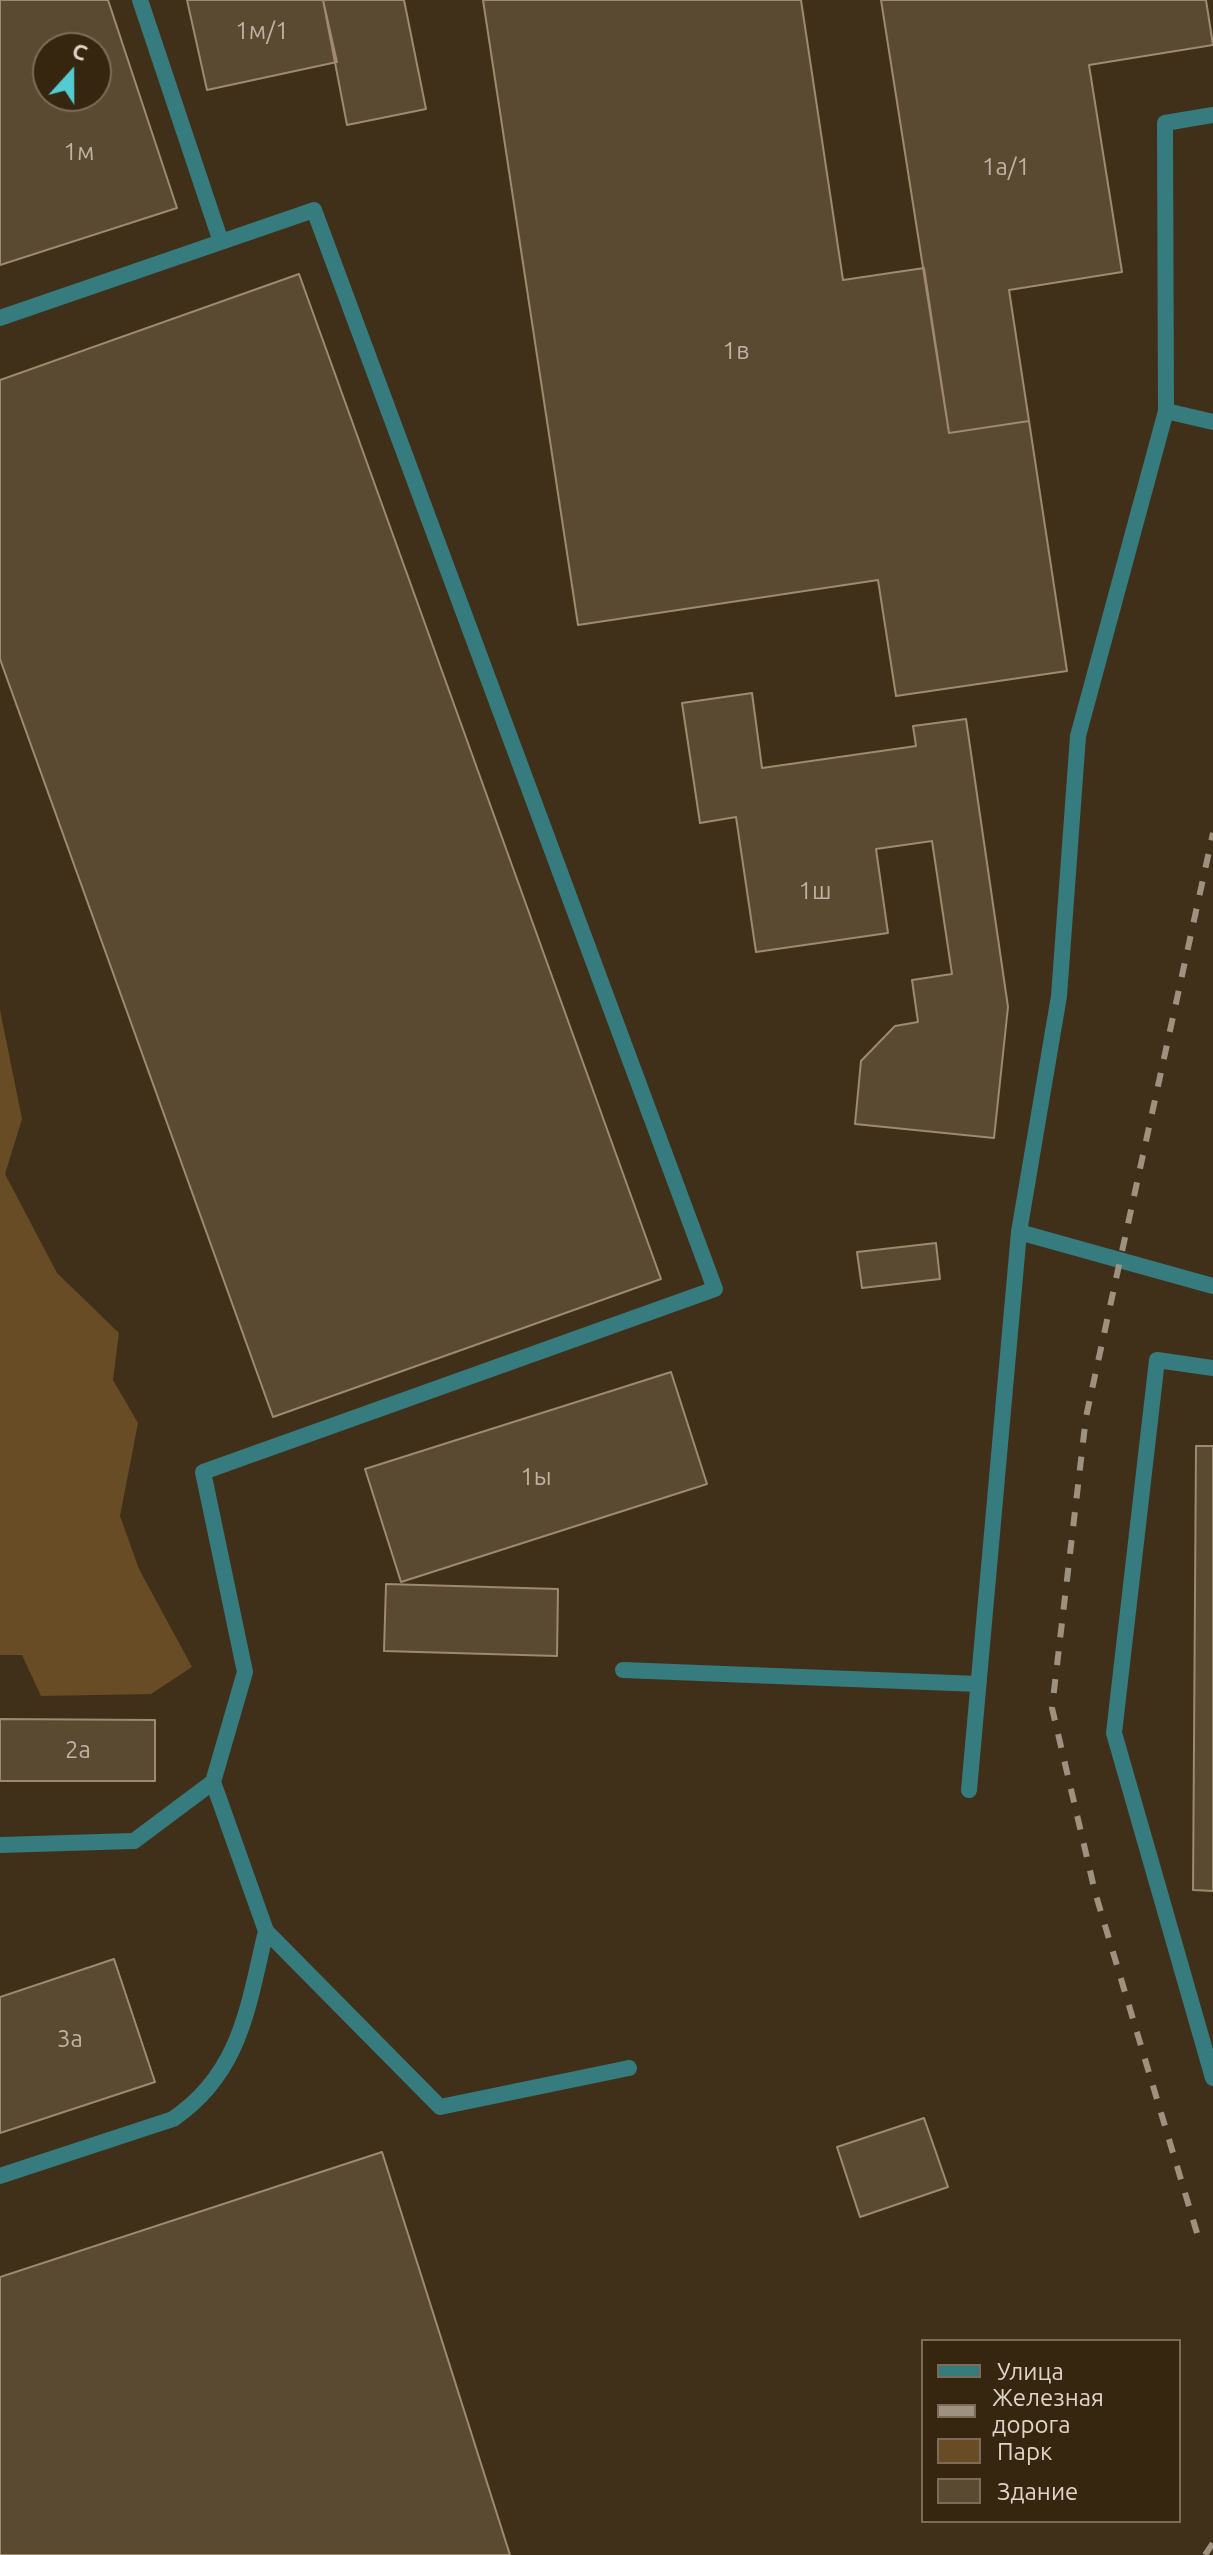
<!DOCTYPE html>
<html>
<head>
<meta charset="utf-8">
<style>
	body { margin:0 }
	#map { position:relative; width:1213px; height:2555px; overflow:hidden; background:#403019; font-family:Ubuntu,sans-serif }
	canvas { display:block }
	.legend { position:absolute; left:921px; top:2339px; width:260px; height:184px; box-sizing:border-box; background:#36260f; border:2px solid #7a6c59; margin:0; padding:10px 14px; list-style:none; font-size:24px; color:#dfd4c7 }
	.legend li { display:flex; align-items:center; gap:16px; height:40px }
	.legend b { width:40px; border:2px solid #7a6c59 }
	.north { position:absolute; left:32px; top:32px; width:80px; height:80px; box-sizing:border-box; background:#36260f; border:2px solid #7a6c59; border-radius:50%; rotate:21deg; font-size:22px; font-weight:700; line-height:32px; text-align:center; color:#dfd4c7 }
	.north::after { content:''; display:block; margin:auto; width:28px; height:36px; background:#52ccd0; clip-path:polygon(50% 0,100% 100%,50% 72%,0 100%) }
</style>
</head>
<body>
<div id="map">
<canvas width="1213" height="2555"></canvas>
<ul class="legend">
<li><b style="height:10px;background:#367b7d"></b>Улица</li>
<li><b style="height:10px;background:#9e9180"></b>Железная дорога</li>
<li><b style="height:22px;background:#674c25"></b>Парк</li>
<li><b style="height:22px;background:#5b4a32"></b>Здание</li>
</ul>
<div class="north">С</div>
</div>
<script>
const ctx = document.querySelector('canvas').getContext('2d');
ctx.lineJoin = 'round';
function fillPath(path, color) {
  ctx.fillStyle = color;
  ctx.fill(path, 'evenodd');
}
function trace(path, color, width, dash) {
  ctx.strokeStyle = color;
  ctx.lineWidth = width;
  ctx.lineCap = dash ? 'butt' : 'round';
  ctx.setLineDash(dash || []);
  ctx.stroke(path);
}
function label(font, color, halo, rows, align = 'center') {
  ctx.font = font + ' Ubuntu,sans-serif';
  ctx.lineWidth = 8;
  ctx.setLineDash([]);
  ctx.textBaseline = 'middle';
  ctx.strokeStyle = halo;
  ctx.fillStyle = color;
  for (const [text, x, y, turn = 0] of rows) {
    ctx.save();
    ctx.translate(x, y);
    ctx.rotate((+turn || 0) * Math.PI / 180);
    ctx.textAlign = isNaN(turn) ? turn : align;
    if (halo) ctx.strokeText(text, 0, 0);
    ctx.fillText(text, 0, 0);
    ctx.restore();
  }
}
fillPath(new Path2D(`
	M0 1010 22 1119 5 1174 57 1273 119 1333 113 1380 138 1423 120 1516 139 1569 192 1667 151 1694 41 1696 22 1655H0Z`), '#674c25');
const building = new Path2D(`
	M0 0H108L177 208 0 265ZM48 48H96V96H48Z
	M187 0H323L337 62 207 90Z
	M323 0H404L426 109 347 125Z
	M483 0H801L843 280 924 268 949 433 1029 421 1067 671 896 696 878 580 578 625Z
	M881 0H1206L1213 45 1089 65 1122 272 1009 290 1029 421 949 433Z
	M299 274 661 1279 273 1417 0 659V380Z
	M752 693 762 768 916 746 913 726 966 719 1008 1007 994 1138 855 1124 861 1061 895 1026 918 1022 912 980 952 974 932 841 876 849 888 933 756 952 736 817 700 823 682 703Z
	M936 1243 940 1279 862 1288 857 1252Z
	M671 1372 707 1484 401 1582 365 1469Z
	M1196 1446H1213V1891L1193 1890Z
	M386 1584 558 1589 557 1656 384 1651Z
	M0 1719 155 1720V1781H0Z
	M114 1959 155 2082 0 2133V1997Z
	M924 2118 948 2187 860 2217 837 2147Z
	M382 2152 510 2555H0V2277Z`);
fillPath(building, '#5b4a32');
trace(building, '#9d8a70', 2);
trace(new Path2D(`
	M140 0 221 242
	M0 318 314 210 715 1289 203 1472 245 1672 213 1782 134 1841
	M1166 411 1213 422
	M1019 1232 1213 1286
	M1213 1368 1157 1360 1114 1733 1213 2078
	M623 1670 978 1684
	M213 1782 266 1931 440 2107 629 2068
	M969 1790 1019 1232 1059 996 1078 736 1166 411 1165 123 1213 115
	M0 2176 173 2119C241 2073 248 2006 266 1931`), '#367b7d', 16);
trace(new Path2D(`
	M0 1845 134 1841`), '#367b7d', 16);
trace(new Path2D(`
	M1197 2233 1095 1892 1052 1708 1086 1417 1213 833
	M1205 2555 1213 2543`), '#9e9180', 6, [14, 14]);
label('24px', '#beb2a2', null, [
	["1м/1",262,31],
	["1м",79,152],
	["1а/1",1006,167],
	["1в",736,351],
	["1ш",815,891],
	["1ы",536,1477],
	["2а",78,1750],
	["3а",70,2039]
]);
</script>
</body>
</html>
